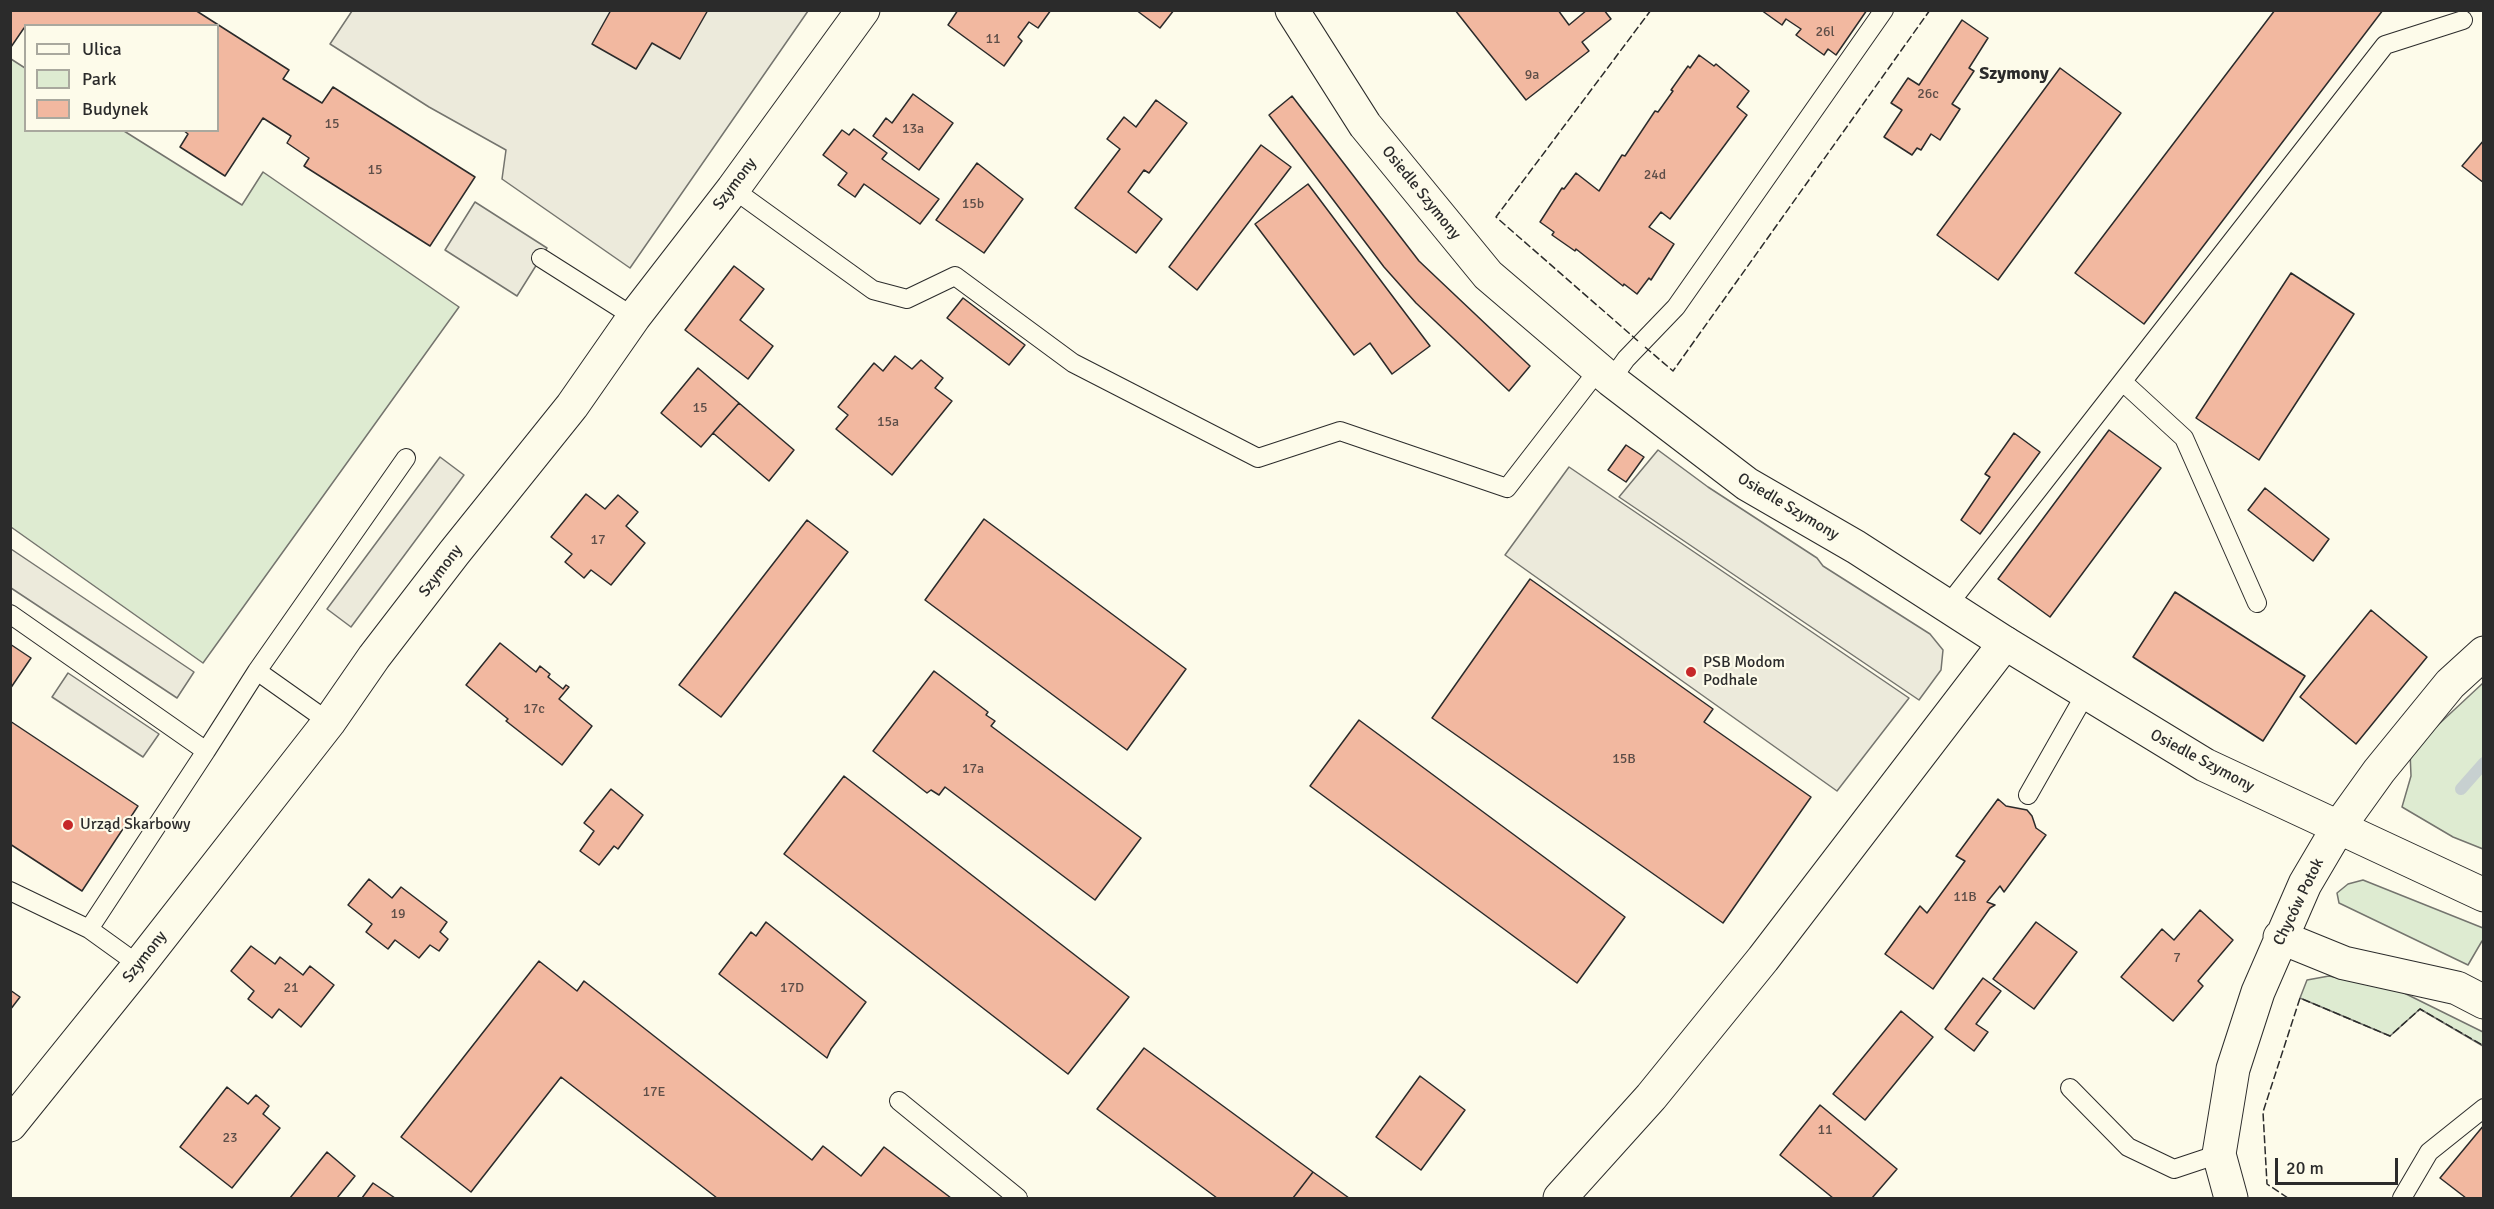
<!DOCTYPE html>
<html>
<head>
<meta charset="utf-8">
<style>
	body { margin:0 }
	#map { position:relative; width:2494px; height:1209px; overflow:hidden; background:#fdfbea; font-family:Signika,sans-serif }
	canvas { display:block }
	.frame { position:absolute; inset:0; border:12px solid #2b2b2b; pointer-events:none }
	.legend { position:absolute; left:24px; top:24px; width:195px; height:108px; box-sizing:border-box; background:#fdfbea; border:2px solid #a9a89e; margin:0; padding:8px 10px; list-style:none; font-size:18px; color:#2b2b2b }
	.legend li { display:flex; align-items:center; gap:12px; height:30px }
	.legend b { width:30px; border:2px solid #a9a89e }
	.scale { position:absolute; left:2275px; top:1158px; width:123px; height:27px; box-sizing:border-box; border:3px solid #2b2b2b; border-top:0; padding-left:8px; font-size:18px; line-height:21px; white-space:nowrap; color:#2b2b2b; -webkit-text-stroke:4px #fdfbea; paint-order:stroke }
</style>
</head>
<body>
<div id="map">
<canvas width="2494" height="1209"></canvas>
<div class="frame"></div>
<ul class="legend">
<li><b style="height:8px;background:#fdfbea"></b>Ulica</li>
<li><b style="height:16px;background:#deebd1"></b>Park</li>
<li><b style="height:16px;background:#f2b8a0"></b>Budynek</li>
</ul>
<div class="scale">20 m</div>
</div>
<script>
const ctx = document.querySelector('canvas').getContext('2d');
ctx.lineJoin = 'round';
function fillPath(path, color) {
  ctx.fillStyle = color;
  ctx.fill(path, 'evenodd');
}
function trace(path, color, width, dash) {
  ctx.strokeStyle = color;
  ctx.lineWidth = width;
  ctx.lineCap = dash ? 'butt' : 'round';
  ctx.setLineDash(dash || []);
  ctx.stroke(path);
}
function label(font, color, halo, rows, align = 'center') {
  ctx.font = font + ' Signika,sans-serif';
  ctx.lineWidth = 4.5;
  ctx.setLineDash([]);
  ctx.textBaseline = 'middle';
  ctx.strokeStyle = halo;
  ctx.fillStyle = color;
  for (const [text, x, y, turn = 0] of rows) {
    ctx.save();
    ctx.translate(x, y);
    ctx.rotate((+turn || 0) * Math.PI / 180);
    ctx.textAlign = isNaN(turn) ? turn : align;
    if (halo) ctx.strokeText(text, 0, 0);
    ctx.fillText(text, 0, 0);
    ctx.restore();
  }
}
const green = new Path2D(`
	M11 59 25 68 26 130 124 131 242 205 263 172 459 307 203 663 11 527Z
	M2483 683V849L2453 837 2402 807 2411 776 2410 751Z
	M2363 880 2483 928V942L2482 941 2468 965 2339 903 2337 893 2348 884Z
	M2329 976 2398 990 2483 1032V1046L2420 1009 2390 1036 2300 998 2307 980Z`);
fillPath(green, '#deebd1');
trace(green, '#74746e', 1.5);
const parking = new Path2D(`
	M352 11H808L630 268 502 179 506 150 429 107 330 44Z
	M475 202 547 248 517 296 445 250Z
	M1658 450 1708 487 1817 558 1823 566 1930 634 1943 650 1941 670 1919 700 1619 497Z
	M440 457 464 475 351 627 327 609Z
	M1569 467 1909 698 1837 791 1505 555Z
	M11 549 194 672 177 698 11 588Z
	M68 673 159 734 143 757 52 697Z`);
fillPath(parking, '#eceadb');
trace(parking, '#74746e', 1.5);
trace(new Path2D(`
	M2461 789 2484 763`), '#c7d0d0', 12);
const building = new Path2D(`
	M10 10H195L289 70 283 79 322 103 333 87 475 177 430 246 304 166 309 158 287 143 291 136 263 118 225 176 180 147 188 134 183 130H218V26H26V29L24 28 11 47Z
	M611 10H708L680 59 652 43 636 69 592 44Z
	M958 10H1051L1038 28 1029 22 1018 37 1022 41 1004 66 948 25Z
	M1136 10H1174L1160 28Z
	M1455 10H1558L1569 25 1587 10H1604L1611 19 1582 42 1589 51 1526 100Z
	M1761 10H1867L1836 55 1828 49 1824 55 1796 35 1801 29 1786 19 1782 25Z
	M2275 10H2383L2144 324 2075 273Z
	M1962 20 1988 38 1969 68 1974 71 1952 104 1960 109 1940 140 1931 134 1921 150 1917 148 1912 155 1884 137 1902 110 1891 103 1908 78 1919 85Z
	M1699 55 1714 66 1716 64 1749 91 1737 107 1747 115 1670 219 1661 212 1649 227 1674 244 1651 280 1649 278 1637 294 1624 284 1623 286 1576 249 1575 251 1552 235 1554 232 1540 222 1562 188 1564 189 1576 173 1599 191 1622 155 1625 156 1655 111 1658 112 1673 91 1671 90 1688 66 1690 68Z
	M2060 68 2121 113 1998 280 1937 235Z
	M913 94 953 123 919 170 873 136 886 118 892 123Z
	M1292 96 1419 261 1530 366 1509 391 1416 303 1384 267 1269 115Z
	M1156 100 1187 123 1149 173 1144 170 1128 192 1162 219 1136 253 1075 208 1120 149 1107 139 1124 117 1136 127Z
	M854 129 887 153 882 159 939 199 920 224 864 184 855 197 838 185 847 173 823 155 842 130 849 135Z
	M2484 140V183L2462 166Z
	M1261 145 1291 167 1197 290 1169 267Z
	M977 163 1023 199 984 253 936 220Z
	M1308 184 1430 346 1392 374 1370 343 1354 355 1255 224Z
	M734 266 764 289 740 320 773 346 748 379 685 330Z
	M2291 273 2354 314 2259 460 2196 418Z
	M963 298 1025 345 1009 365 947 318Z
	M895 356 912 369 921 360 943 378 935 388 952 401 892 475 836 429 848 415 838 407 874 363 883 371Z
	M698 368 739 403 701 447 661 413Z
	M739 403 794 450 769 481 713 433Z
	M2109 430 2161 468 2050 617 1998 579Z
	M2014 433 2040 452 1980 534 1961 520 1990 477 1985 474Z
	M1626 445 1644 457 1626 482 1608 470Z
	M2265 488 2329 539 2313 561 2248 510Z
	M586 494 605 509 618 495 638 512 626 526 645 543 611 585 591 570 584 578 565 562 572 554 551 537Z
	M984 519 1186 669 1127 750 925 600Z
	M807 520 848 552 721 717 679 685Z
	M1530 579 1713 709 1704 722 1811 797 1723 923 1432 718Z
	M2175 592 2305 676 2263 741 2133 657Z
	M2371 610 2427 657 2356 744 2300 697Z
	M500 643 536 672 540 666 550 674 548 677 563 689 566 685 569 687 559 699 592 726 562 765 506 721 508 719 466 685Z
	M10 644 31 658 10 689Z
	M934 671 988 712 986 715 995 721 991 726 1141 838 1095 900 945 787 939 795 931 790 927 793 873 751Z
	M1359 720 1625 917 1577 983 1310 786Z
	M10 721 138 806 82 891 10 844Z
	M844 776 1129 997 1068 1074 784 854Z
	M611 789 643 815 618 849 614 846 599 865 580 851 594 831 584 823Z
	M1998 799 2006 806 2027 810 2032 816 2036 828 2046 835 2004 892 2000 886 1987 902 1995 905 1990 908 1933 989 1885 954 1920 906 1927 913 1965 861 1956 856Z
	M369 879 392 898 401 887 447 922 440 932 448 939 439 951 430 945 419 958 395 940 388 949 366 932 372 924 348 905Z
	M2200 910 2233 940 2198 981 2203 986 2173 1021 2121 977 2162 929 2174 940Z
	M766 922 866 1002 831 1049 827 1058 719 974 751 932 756 936Z
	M2036 922 2077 952 2034 1009 1993 979Z
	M251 946 275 964 280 957 303 975 310 966 334 985 301 1027 279 1009 272 1018 248 999 254 991 231 971Z
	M539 961 577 991 584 981 812 1160 823 1146 861 1176 884 1147 951 1198H717L561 1077 471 1192 401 1137Z
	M1983 978 2001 991 1976 1024 1988 1032 1974 1051 1945 1029Z
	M10 990 20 997 10 1010Z
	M1901 1011 1933 1037 1865 1120 1833 1094Z
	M1144 1048 1313 1172 1293 1198H1217L1097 1109Z
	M1420 1076 1465 1110 1421 1170 1376 1137Z
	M227 1087 248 1104 256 1095 269 1106 263 1114 280 1128 232 1188 180 1147Z
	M1820 1105 1897 1169 1872 1198H1833L1780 1155Z
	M2484 1125V1198H2466L2440 1178Z
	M327 1152 355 1176 337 1198H290Z
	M1313 1172 1349 1198H1293Z
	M373 1183 395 1198H362Z`);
fillPath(building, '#f2b8a0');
trace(building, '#2b2b2b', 1.5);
const service = new Path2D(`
	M733 189 873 290 907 299 955 276 1073 363 1258 458 1340 431 1507 488 1599 369
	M541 258 634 317
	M1611 380 1626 359 1676 307 1884 10
	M2123 382 2184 438 2257 603
	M1948 605 2385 45 2463 20
	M10 614 206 751 89 929
	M257 671 406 458
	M206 751 257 671 329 722
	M2028 795 2086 693
	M10 891 89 929 139 965
	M2070 1088 2128 1147 2174 1169 2219 1154
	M899 1101 1018 1198
	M2402 1198 2429 1152 2484 1108`);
const minor = new Path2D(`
	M1292 10 1365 125 1488 275 1611 380 1747 484 1856 547 2005 643
	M2280 937 2344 963 2457 988 2484 1002
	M10 1125 139 965 329 722 374 657 454 553 572 406 634 317 733 189 863 10
	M2231 1198 2219 1154 2233 1069 2258 992 2305 884 2338 828 2379 771 2450 684 2484 653`);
const tertiary = new Path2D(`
	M1560 1198 1651 1097 1763 959 2005 643 2205 765 2484 895`);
trace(service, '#2b2b2b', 20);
trace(minor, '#2b2b2b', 35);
trace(tertiary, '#2b2b2b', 35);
trace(service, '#fdfbea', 18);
trace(minor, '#fdfbea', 33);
trace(tertiary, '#fdfbea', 33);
trace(new Path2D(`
	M1638 341 1496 217 1651 10
	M1645 347 1673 371 1930 10
	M2288 1198 2267 1184 2263 1112 2300 998 2390 1036 2420 1009 2484 1046`), '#2b2b2b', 1.5, [8, 3]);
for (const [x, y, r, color] of [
	[1691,672,6,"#c62828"],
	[68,825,6,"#c62828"]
]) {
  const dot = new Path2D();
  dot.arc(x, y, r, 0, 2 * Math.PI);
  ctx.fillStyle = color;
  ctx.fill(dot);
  trace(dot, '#fdfbea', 2);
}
label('14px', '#5d4e48', null, [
	["26l",1825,32],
	["11",993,39],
	["9a",1532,75],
	["26c",1928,94],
	["15",332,124],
	["13a",913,129],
	["15",375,170],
	["24d",1655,175],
	["15b",973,204],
	["15",700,408],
	["15a",888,422],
	["17",598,540],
	["17c",534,709],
	["15B",1624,759],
	["17a",973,769],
	["11B",1965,897],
	["19",398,914],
	["7",2177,958],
	["21",291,988],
	["17D",792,988],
	["17E",654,1092],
	["11",1825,1130],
	["23",230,1138]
]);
label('16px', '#2b2b2b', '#fdfbea', [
	["Szymony",735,184,-53],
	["Osiedle Szymony",1421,193,51],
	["Osiedle Szymony",1788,507,31],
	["Szymony",441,571,-53],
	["Osiedle Szymony",2202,761,28],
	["Chyców Potok",2299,902,-64],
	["Szymony",145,957,-52]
]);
label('16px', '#2b2b2b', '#fdfbea', [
	["PSB Modom",1703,663],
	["Podhale",1703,681],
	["Urząd Skarbowy",80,825]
], 'left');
label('bold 18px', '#2b2b2b', '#fdfbea', [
	["Szymony",2014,74]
]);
</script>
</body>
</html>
